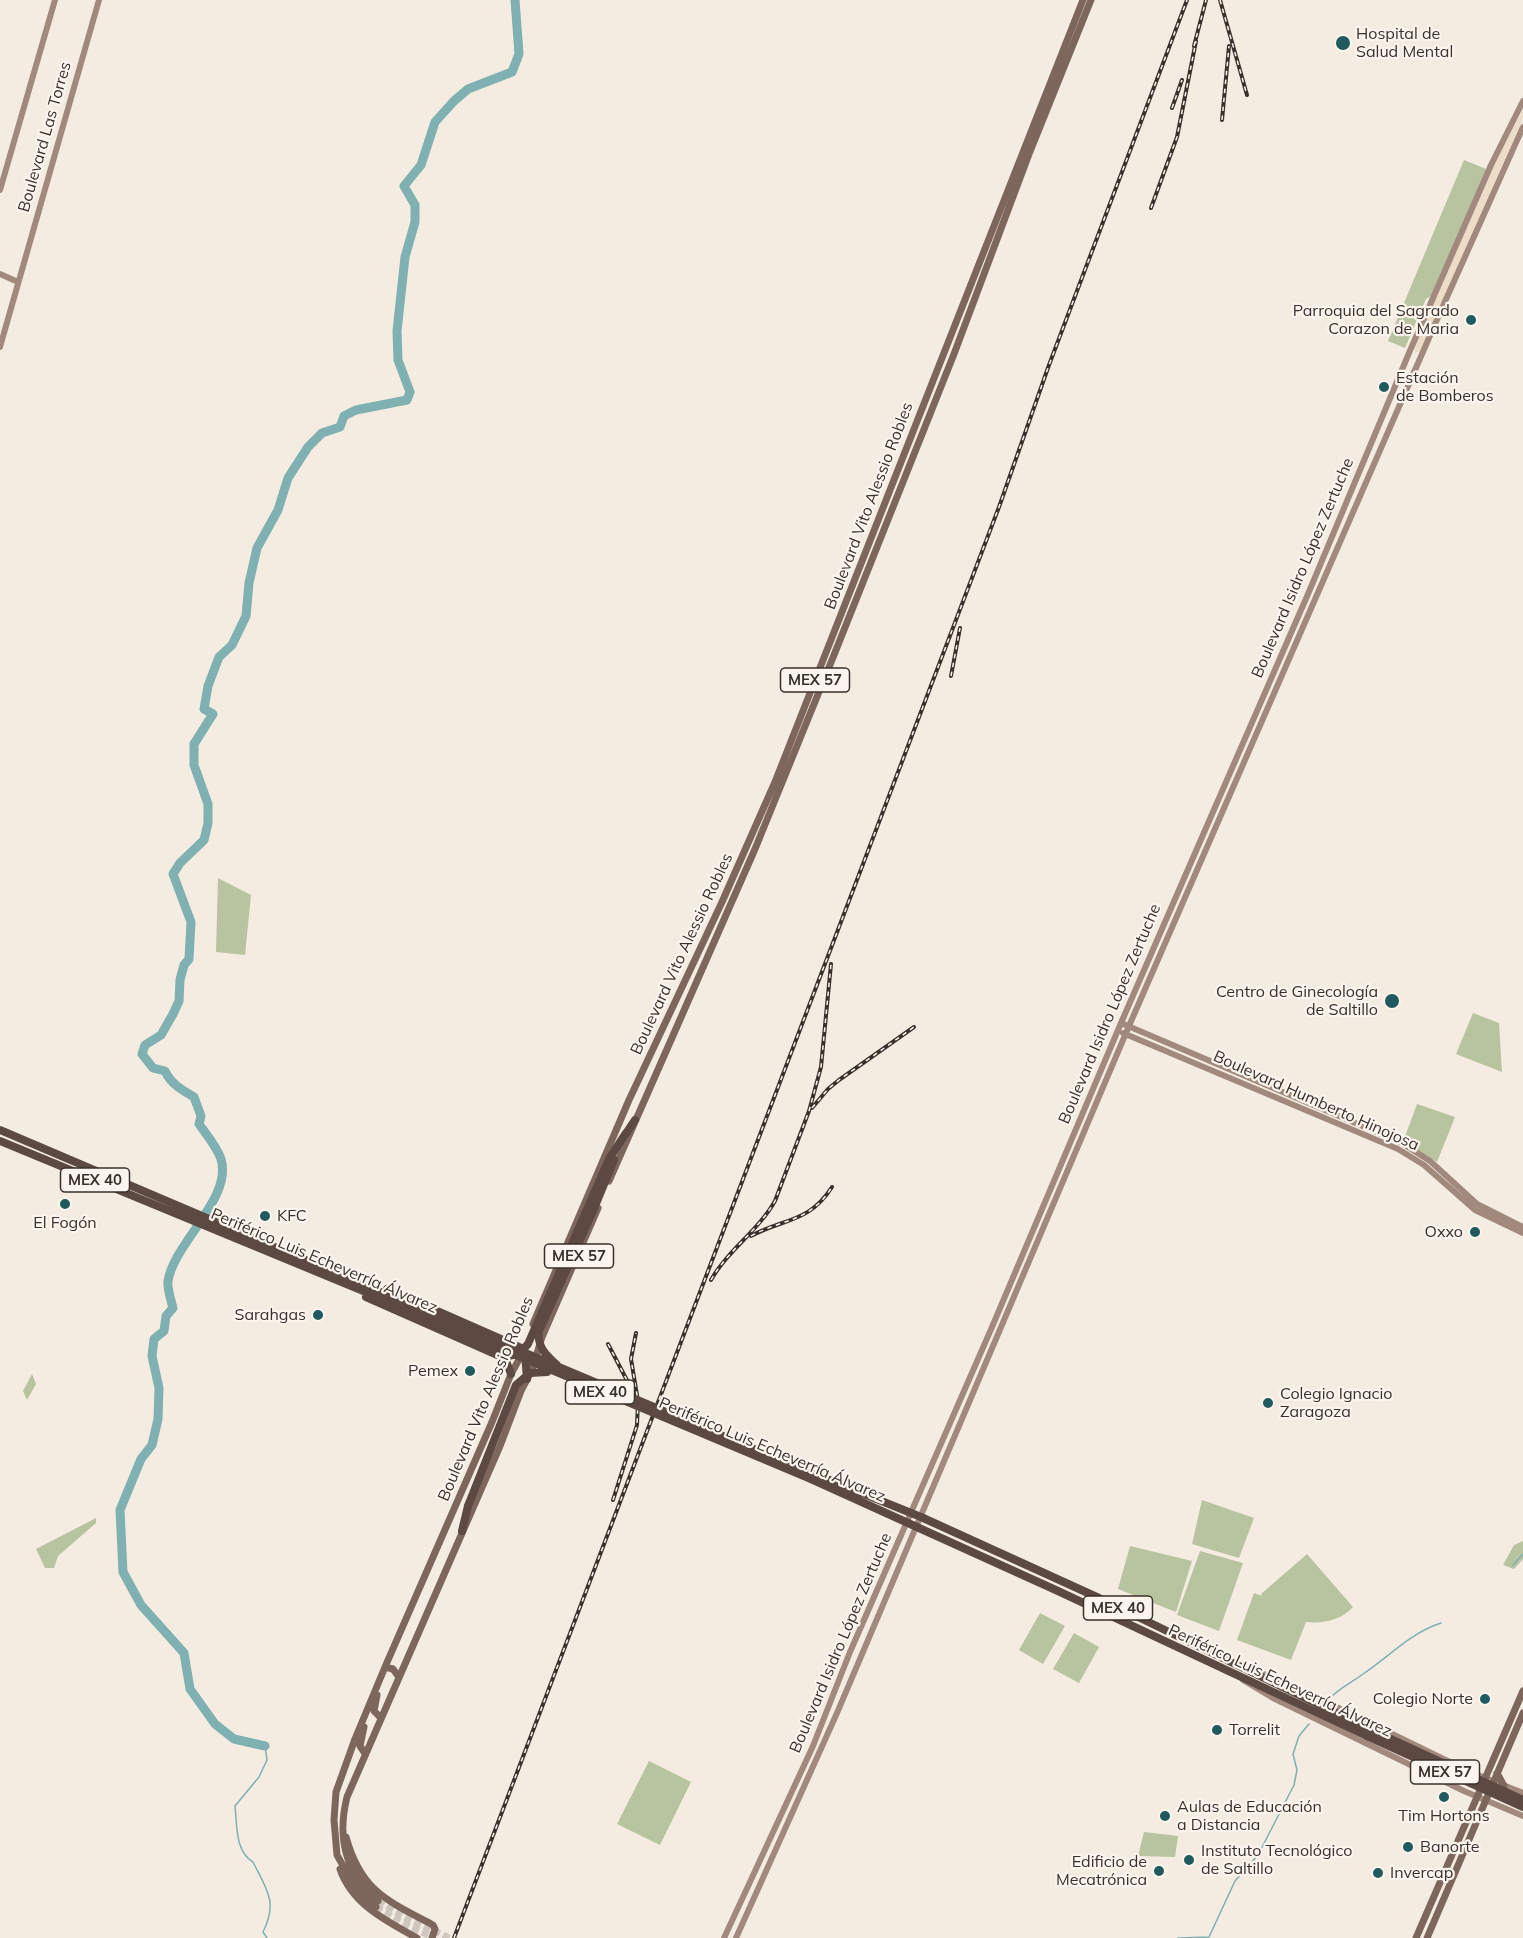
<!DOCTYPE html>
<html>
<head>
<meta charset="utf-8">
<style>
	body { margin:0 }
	canvas { display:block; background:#f4ebe1 }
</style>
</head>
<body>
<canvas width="1523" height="1938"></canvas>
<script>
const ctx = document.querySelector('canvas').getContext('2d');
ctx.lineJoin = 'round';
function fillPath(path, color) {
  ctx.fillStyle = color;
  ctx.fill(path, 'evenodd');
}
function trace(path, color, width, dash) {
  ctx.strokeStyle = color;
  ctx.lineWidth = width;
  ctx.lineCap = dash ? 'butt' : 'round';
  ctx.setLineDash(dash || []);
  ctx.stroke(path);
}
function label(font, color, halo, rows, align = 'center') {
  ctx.font = font + ' Mulish,sans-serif';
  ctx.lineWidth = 4.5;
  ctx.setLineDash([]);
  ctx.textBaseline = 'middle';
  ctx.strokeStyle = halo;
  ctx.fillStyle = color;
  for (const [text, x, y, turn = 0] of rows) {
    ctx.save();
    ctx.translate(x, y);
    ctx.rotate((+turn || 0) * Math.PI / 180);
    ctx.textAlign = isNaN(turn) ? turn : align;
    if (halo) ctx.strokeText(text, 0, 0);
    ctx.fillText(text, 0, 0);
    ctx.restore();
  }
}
fillPath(new Path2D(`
	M1464 160 1486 169 1433 295 1426 299 1405 348 1388 341Z
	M218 878 251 895 245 955 216 952Z
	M1473 1013 1499 1023 1502 1072 1456 1054Z
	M1417 1104 1455 1117 1437 1162 1403 1142Z
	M32 1374 36 1384 27 1400 23 1391Z
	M1202 1500 1254 1518 1239 1558 1192 1544Z
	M96 1518V1523L58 1556 54 1568H45L36 1549Z
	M1523 1541V1559L1514 1569 1503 1565 1514 1545Z
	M1130 1546 1192 1561 1176 1612 1118 1589Z
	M1200 1551 1243 1563 1219 1631 1177 1615Z
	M1307 1554 1353 1607C1342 1620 1322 1624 1306 1622L1291 1660 1237 1640 1254 1593 1262 1596 1261 1594Z
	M1040 1613 1065 1626 1043 1664 1019 1650Z
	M1074 1633 1099 1647 1079 1683 1053 1669Z
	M649 1761 691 1782 660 1845 617 1824Z
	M1144 1832 1178 1836 1175 1857 1138 1856Z`), '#b8c4a0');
fillPath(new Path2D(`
	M1523 110V118L1420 351 1415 353V348L1439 291 1495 163Z`), '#ecdcc8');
trace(new Path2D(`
	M1513 1565 1523 1554
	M1329 1699C1339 1688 1351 1683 1363 1674 1390 1656 1410 1633 1441 1623
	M265 1746 267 1760 259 1777 235 1806C237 1824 235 1852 253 1862 267 1890 278 1902 263 1932L267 1938
	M1178 1938 1209 1937 1235 1881 1258 1855 1294 1785 1297 1770 1293 1754 1299 1736 1309 1724`), '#7fb0b2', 1.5);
trace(new Path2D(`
	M265 1746 234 1739 215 1724 190 1689 184 1653 141 1605 123 1572 120 1510 141 1459 152 1445 158 1419 159 1388 152 1356 154 1339 164 1331 166 1316 173 1308C171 1300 167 1289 168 1281 174 1243 233 1198 221 1159 217 1147 206 1134 199 1124L201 1116 194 1097C182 1090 171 1084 165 1071L153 1068 142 1054 145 1045 161 1035 173 1014 179 1001 180 980 184 965 189 959 191 922 173 874 180 863 204 840 208 823V804L194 765V744L213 714 204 709 208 686 219 657 232 645 246 616 249 583 257 548 278 510 288 478 308 447 322 433 340 427 344 416 356 410 407 400 410 392 398 360 397 331 405 257 415 222V205L404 186 421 165 435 122 454 101 468 89 512 72 519 54 515 0`), '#7fb0b2', 9);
trace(new Path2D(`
	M378 1901 405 1917 449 1938
	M376 1907 400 1922 435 1938`), '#cfc6bd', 7, [7, 3.5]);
trace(new Path2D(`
	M0 190 55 0
	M0 274 18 282
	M0 347 99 0
	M1121 1023 1400 1142 1430 1161 1477 1204 1523 1227
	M1123 1033 1398 1149 1424 1165 1475 1210 1523 1233
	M1257 1671 1343 1710 1464 1769
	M1243 1680 1273 1698 1464 1791 1523 1816
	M1473 1773 1523 1793
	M724 1938 813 1746 850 1652 992 1327 1121 1023 1308 594 1409 353 1491 165 1523 101
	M736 1938 837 1713 1129 1026 1439 315 1523 127`), '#a18a7d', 6);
trace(new Path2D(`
	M609 1181 755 849 834 655 954 354 1029 154 1091 0
	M533 1324 629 1100 722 902 775 782 1083 0
	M385 1667 393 1669 398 1676
	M377 1695 374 1711 381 1718
	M364 1727 360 1746 364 1752
	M1497 1773 1504 1786
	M346 1837C361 1891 386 1900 433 1925L435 1929 432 1938
	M340 1869C352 1904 386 1921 417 1938
	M378 1901C345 1874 337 1837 347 1797L500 1446 521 1391 532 1370 542 1337 598 1208
	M376 1907 354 1885 337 1855 334 1820 336 1792 355 1739 385 1667 492 1422 511 1374 522 1354
	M1416 1938 1523 1691
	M1427 1938 1523 1713`), '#7d675c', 7);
trace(new Path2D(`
	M0 1130 392 1297
	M625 1135 635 1120
	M0 1141 390 1302
	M593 1211 614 1160
	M387 1289 519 1347
	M366 1297 502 1357 506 1361 511 1374
	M525 1354 527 1379
	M502 1357 519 1354 528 1344 609 1159 626 1133
	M785 1462 921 1517 1099 1598 1371 1730
	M811 1479 1058 1591 1367 1736
	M462 1531 468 1506`), '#5c4a42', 8);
const rail = new Path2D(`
	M1220 0 1247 95
	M1194 46 1206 0
	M1172 108 1182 80
	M1222 120 1229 46
	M1151 208 1177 137 1196 41
	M951 676 960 628
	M812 1108 828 1089 839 1080 914 1027
	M751 1236C784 1218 809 1223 832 1187
	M711 1280C728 1250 758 1231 775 1201L809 1111 821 1067 831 964
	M608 1344 631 1388
	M613 1500 637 1425 638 1401 631 1359 636 1333
	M454 1938 999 507 1049 365 1187 0`);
trace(rail, '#3b302b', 4);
trace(rail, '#fbf5ee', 1.5, [4.5]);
trace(new Path2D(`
	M392 1297 785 1462
	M390 1302 811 1479
	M557 1365C546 1355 537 1347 539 1331L593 1211
	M468 1506 516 1385 530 1373 547 1372
	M1371 1730 1523 1800
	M1367 1736 1523 1807`), '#5c4a42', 8);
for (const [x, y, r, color] of [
	[1343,43,8,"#1f5a5e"],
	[1471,320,6,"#1f5a5e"],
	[1384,387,6,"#1f5a5e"],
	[1392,1001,8,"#1f5a5e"],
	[65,1204,6,"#1f5a5e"],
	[265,1216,6,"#1f5a5e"],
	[1475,1232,6,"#1f5a5e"],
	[318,1315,6,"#1f5a5e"],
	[470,1371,6,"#1f5a5e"],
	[1268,1403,6,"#1f5a5e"],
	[1485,1699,6,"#1f5a5e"],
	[1217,1730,6,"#1f5a5e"],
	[1444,1797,6,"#1f5a5e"],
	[1165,1816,6,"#1f5a5e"],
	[1408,1847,6,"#1f5a5e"],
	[1189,1860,6,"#1f5a5e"],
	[1159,1871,6,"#1f5a5e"],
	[1378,1873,6,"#1f5a5e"]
]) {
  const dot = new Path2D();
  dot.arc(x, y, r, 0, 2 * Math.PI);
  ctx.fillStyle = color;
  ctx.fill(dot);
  trace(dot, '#fbf5ee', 2);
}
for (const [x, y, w] of [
	[815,680,69],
	[95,1180,69],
	[579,1256,69],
	[600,1392,69],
	[1118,1608,69],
	[1445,1772,69]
]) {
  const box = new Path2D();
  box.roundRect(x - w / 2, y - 12, w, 24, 4.5);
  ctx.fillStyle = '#fbf5ee';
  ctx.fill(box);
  trace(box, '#3b302b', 1.5);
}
label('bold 15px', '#3b302b', null, [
	["MEX 57",815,680],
	["MEX 40",95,1180],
	["MEX 57",579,1256],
	["MEX 40",600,1392],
	["MEX 40",1118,1608],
	["MEX 57",1445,1772]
]);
label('16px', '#3b302b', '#fbf5ee', [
	["Hospital de",1356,34],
	["Salud Mental",1356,52],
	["Parroquia del Sagrado",1459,311,"right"],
	["Corazon de Maria",1459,329,"right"],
	["Estación",1396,378],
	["de Bomberos",1396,396],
	["Centro de Ginecología",1378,992,"right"],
	["de Saltillo",1378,1010,"right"],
	["KFC",277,1216],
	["El Fogón",65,1223,"center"],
	["Oxxo",1463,1232,"right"],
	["Sarahgas",306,1315,"right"],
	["Pemex",458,1371,"right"],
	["Colegio Ignacio",1280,1394],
	["Zaragoza",1280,1412],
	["Colegio Norte",1473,1699,"right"],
	["Torrelit",1229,1730],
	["Aulas de Educación",1177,1807],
	["a Distancia",1177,1825],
	["Tim Hortons",1444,1816,"center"],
	["Banorte",1420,1847],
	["Instituto Tecnológico",1201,1851],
	["de Saltillo",1201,1869],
	["Edificio de",1147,1862,"right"],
	["Mecatrónica",1147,1880,"right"],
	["Invercap",1390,1873]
], 'left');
label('16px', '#3b302b', '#fbf5ee', [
	["Boulevard Las Torres",45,137,-74],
	["Boulevard Vito Alessio Robles",869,506,-69],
	["Boulevard Isidro López Zertuche",1303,568,-67],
	["Boulevard Vito Alessio Robles",682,954,-65],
	["Boulevard Isidro López Zertuche",1110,1014,-67],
	["Boulevard Humberto Hinojosa",1316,1101,24],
	["Periférico Luis Echeverría Álvarez",324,1261,23],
	["Boulevard Vito Alessio Robles",486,1399,-67],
	["Periférico Luis Echeverría Álvarez",772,1450,23],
	["Boulevard Isidro López Zertuche",841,1643,-67],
	["Periférico Luis Echeverría Álvarez",1280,1681,25]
]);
</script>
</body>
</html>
